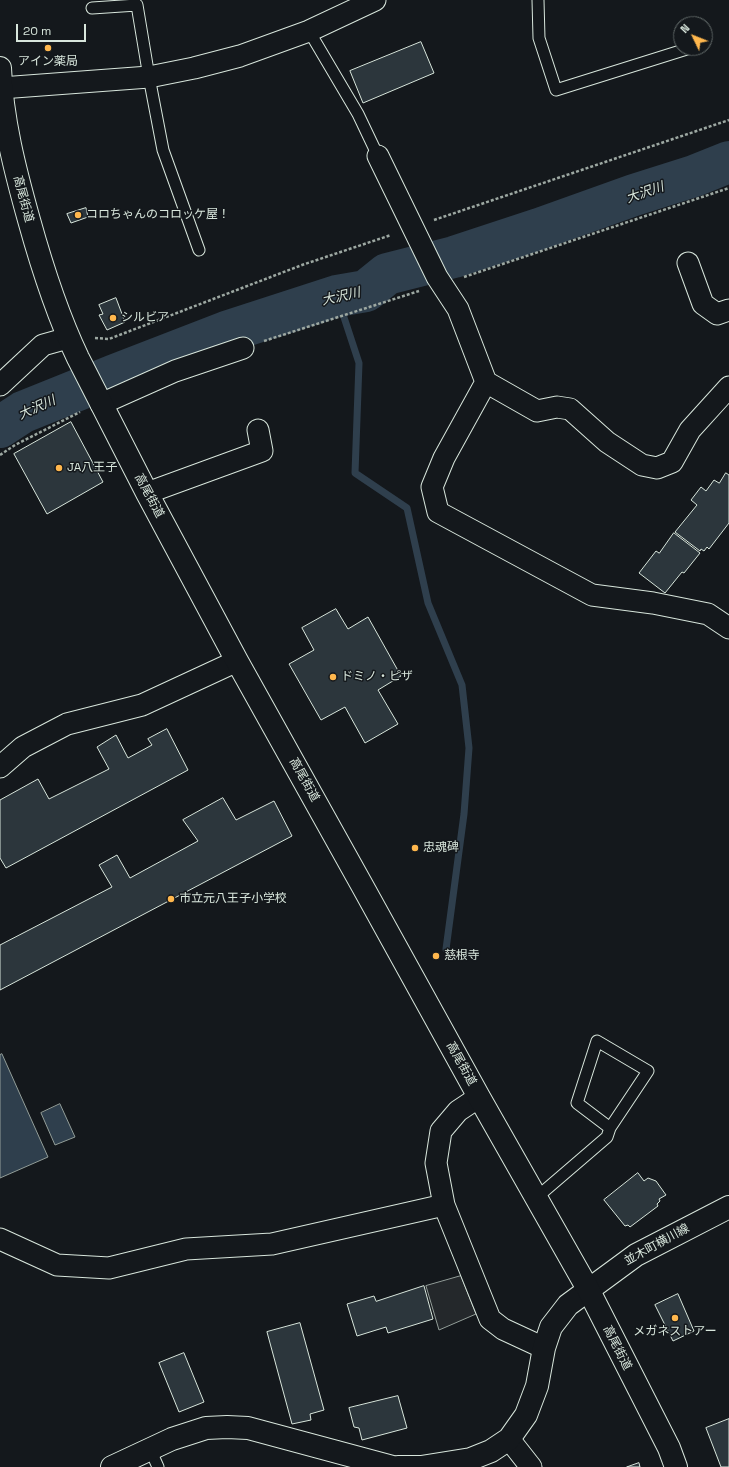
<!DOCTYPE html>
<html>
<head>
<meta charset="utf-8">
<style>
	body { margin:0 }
	#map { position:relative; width:729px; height:1467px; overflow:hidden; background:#14181c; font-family:"Space Grotesk",sans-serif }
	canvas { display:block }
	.north { position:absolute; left:673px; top:16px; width:40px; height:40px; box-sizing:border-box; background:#14181c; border:1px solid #626a69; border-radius:50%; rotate:313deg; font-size:11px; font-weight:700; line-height:16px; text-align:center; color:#d8e6dc }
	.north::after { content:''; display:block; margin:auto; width:14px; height:18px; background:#ffb74d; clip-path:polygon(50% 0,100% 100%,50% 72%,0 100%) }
	.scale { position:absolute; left:16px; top:24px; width:70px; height:18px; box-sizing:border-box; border:2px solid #d8e6dc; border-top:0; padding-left:5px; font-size:12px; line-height:14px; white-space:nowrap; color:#d8e6dc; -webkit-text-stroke:3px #14181c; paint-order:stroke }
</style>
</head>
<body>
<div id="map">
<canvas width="729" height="1467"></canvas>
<div class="north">N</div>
<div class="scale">20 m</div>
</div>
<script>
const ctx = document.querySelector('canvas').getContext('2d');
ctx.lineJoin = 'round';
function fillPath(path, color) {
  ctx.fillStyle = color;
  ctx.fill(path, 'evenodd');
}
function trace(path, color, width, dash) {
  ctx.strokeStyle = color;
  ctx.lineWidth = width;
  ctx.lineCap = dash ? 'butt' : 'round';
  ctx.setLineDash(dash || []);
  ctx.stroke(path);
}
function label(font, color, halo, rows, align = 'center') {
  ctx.font = font + ' "Space Grotesk","Noto Sans JP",sans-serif';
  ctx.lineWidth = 3;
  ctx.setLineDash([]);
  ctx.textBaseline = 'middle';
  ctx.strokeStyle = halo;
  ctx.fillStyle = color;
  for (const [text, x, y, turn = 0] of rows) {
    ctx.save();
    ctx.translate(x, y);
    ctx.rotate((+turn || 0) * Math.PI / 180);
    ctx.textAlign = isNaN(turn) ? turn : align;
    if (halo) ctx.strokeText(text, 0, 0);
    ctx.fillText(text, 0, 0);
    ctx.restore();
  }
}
const parking = new Path2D(`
	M461 1276 476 1314 439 1330 426 1286Z`);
fillPath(parking, '#24282b');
trace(parking, '#939e99', 1);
const water = new Path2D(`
	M2 1054 48 1157 0 1178V1055Z
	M60 1104 75 1137 55 1145 41 1113Z`);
fillPath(water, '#2f3f4d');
trace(water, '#939e99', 1);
trace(new Path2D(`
	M337 296 359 363 355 473 407 508 428 603 462 685 469 748 464 814 446 949`), '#2f3f4d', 7);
trace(new Path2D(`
	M0 427 23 412 115 375 226 332 337 296 366 291 387 274 454 257 539 229 634 195 694 176 729 162`), '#2f3f4d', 42);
const building = new Path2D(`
	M421 42 434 73 363 103 350 71Z
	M86 208 88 217 71 223 67 214Z
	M116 298 125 322 107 330 99 315 103 314 99 305Z
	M71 422 103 482 47 514 14 454Z
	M726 473 729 475V523L709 549 707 547 704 551 701 549 700 551 675 532 697 505 691 500 701 487 706 491 714 480 719 483Z
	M674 533 700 553 684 573 682 572 665 593 639 573 656 551 659 553Z
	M336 609 348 629 368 617 401 676 378 690 398 724 365 743 345 707 321 720 289 664 314 650 302 628Z
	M167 729 188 770 6 868 0 858V800L38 779 49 799 109 769 97 747 116 735 128 758 152 745 148 739Z
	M223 798 236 820 274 801 292 836 0 990V945L112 887 99 865 117 855 130 878 198 841 183 820Z
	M638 1173 644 1181 648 1178 656 1181 666 1195 659 1199 660 1201 657 1204 658 1206 630 1227 628 1225 625 1226 604 1200Z
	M424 1286 433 1319 388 1333 386 1327 357 1336 347 1304 374 1296 376 1301Z
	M678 1294 694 1331 673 1341 655 1305Z
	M300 1323 324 1410 310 1414 311 1420 292 1424 267 1332Z
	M184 1353 204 1402 179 1412 159 1363Z
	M398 1396 407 1428 362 1440 359 1428 354 1427 349 1408Z
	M729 1419V1467H721L706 1428Z
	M639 1463 640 1467H627Z`);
fillPath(building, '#2c363c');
trace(building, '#d8e6dc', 1);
const lane = new Path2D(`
	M538 0 539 38 556 90 690 48
	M92 8 137 5 149 77 163 150 199 250
	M309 31 358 114 378 156
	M536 1198 607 1137 610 1128 648 1071 597 1041 577 1103 610 1128
	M150 1449 158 1467`);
const street = new Path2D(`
	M1 88 149 77 194 68 240 56 309 31 375 0
	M378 156 437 277 458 309 486 382
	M688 263 703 304 717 314 729 310
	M0 385 43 345 68 338
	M729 387 690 430 672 462 657 468 642 465 607 442 570 409 557 407 537 411 486 382 444 458 432 487 438 512 592 595 653 603 708 614 729 628
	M101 404 175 371 243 348
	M147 493 262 451 258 430
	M0 767 23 747 67 724 142 705 237 661
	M479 1097 458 1111 441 1131 436 1163 444 1205 490 1319 503 1329 544 1348
	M0 1239 57 1265 109 1268 186 1249 272 1244 444 1205
	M509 1439 531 1467`);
const secondary = new Path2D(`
	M112 1467 172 1439 206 1428 227 1427 248 1428 393 1467
	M398 1467H421L471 1459 491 1451 509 1439 526 1415 537 1386 544 1348 551 1327 568 1305 636 1255 729 1207`);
const primary = new Path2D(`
	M0 68C2 120 15 170 29 220 42 267 57 314 78 358L147 493 237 661 363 887 479 1097 588 1289 669 1448 676 1467`);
trace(lane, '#d8e6dc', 13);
trace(street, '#d8e6dc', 23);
trace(secondary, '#d8e6dc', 24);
trace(primary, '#d8e6dc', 24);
trace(new Path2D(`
	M434 220 729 120
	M464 277 729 188
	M95 338 109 339 302 265 391 235
	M264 341 419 291
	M0 455 15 445 80 412`), '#9da8a2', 2.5, [3, 2]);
trace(lane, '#14181c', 11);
trace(street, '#14181c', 21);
trace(secondary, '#14181c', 22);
trace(primary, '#14181c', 22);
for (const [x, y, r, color] of [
	[48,48,4,"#ffb74d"],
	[78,215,4,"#ffb74d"],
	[113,318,4,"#ffb74d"],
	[59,468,4,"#ffb74d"],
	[333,677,4,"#ffb74d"],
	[415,848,4,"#ffb74d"],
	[171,899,4,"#ffb74d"],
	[436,956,4,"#ffb74d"],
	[675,1318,4,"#ffb74d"]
]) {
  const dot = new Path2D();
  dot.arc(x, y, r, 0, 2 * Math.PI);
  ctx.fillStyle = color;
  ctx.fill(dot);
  trace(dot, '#14181c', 1.5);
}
label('12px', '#d8e6dc', '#14181c', [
	["アイン薬局",48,62,"center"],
	["コロちゃんのコロッケ屋！",86,215],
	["シルビア",121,318],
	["JA八王子",67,468],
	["ドミノ・ピザ",341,677],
	["忠魂碑",423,848],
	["市立元八王子小学校",179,899],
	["慈根寺",444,956],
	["メガネストアー",675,1332,"center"]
], 'left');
label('12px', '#d8e6dc', '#14181c', [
	["高尾街道",23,199,75],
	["高尾街道",149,496,62],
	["高尾街道",304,780,61],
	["高尾街道",461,1064,61],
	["並木町横川線",657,1245,-29],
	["高尾街道",617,1348,63]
]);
label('italic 13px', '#d8e6dc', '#14181c', [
	["大沢川",645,193,-19],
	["大沢川",341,297,-13],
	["大沢川",37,408,-24]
]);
</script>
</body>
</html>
